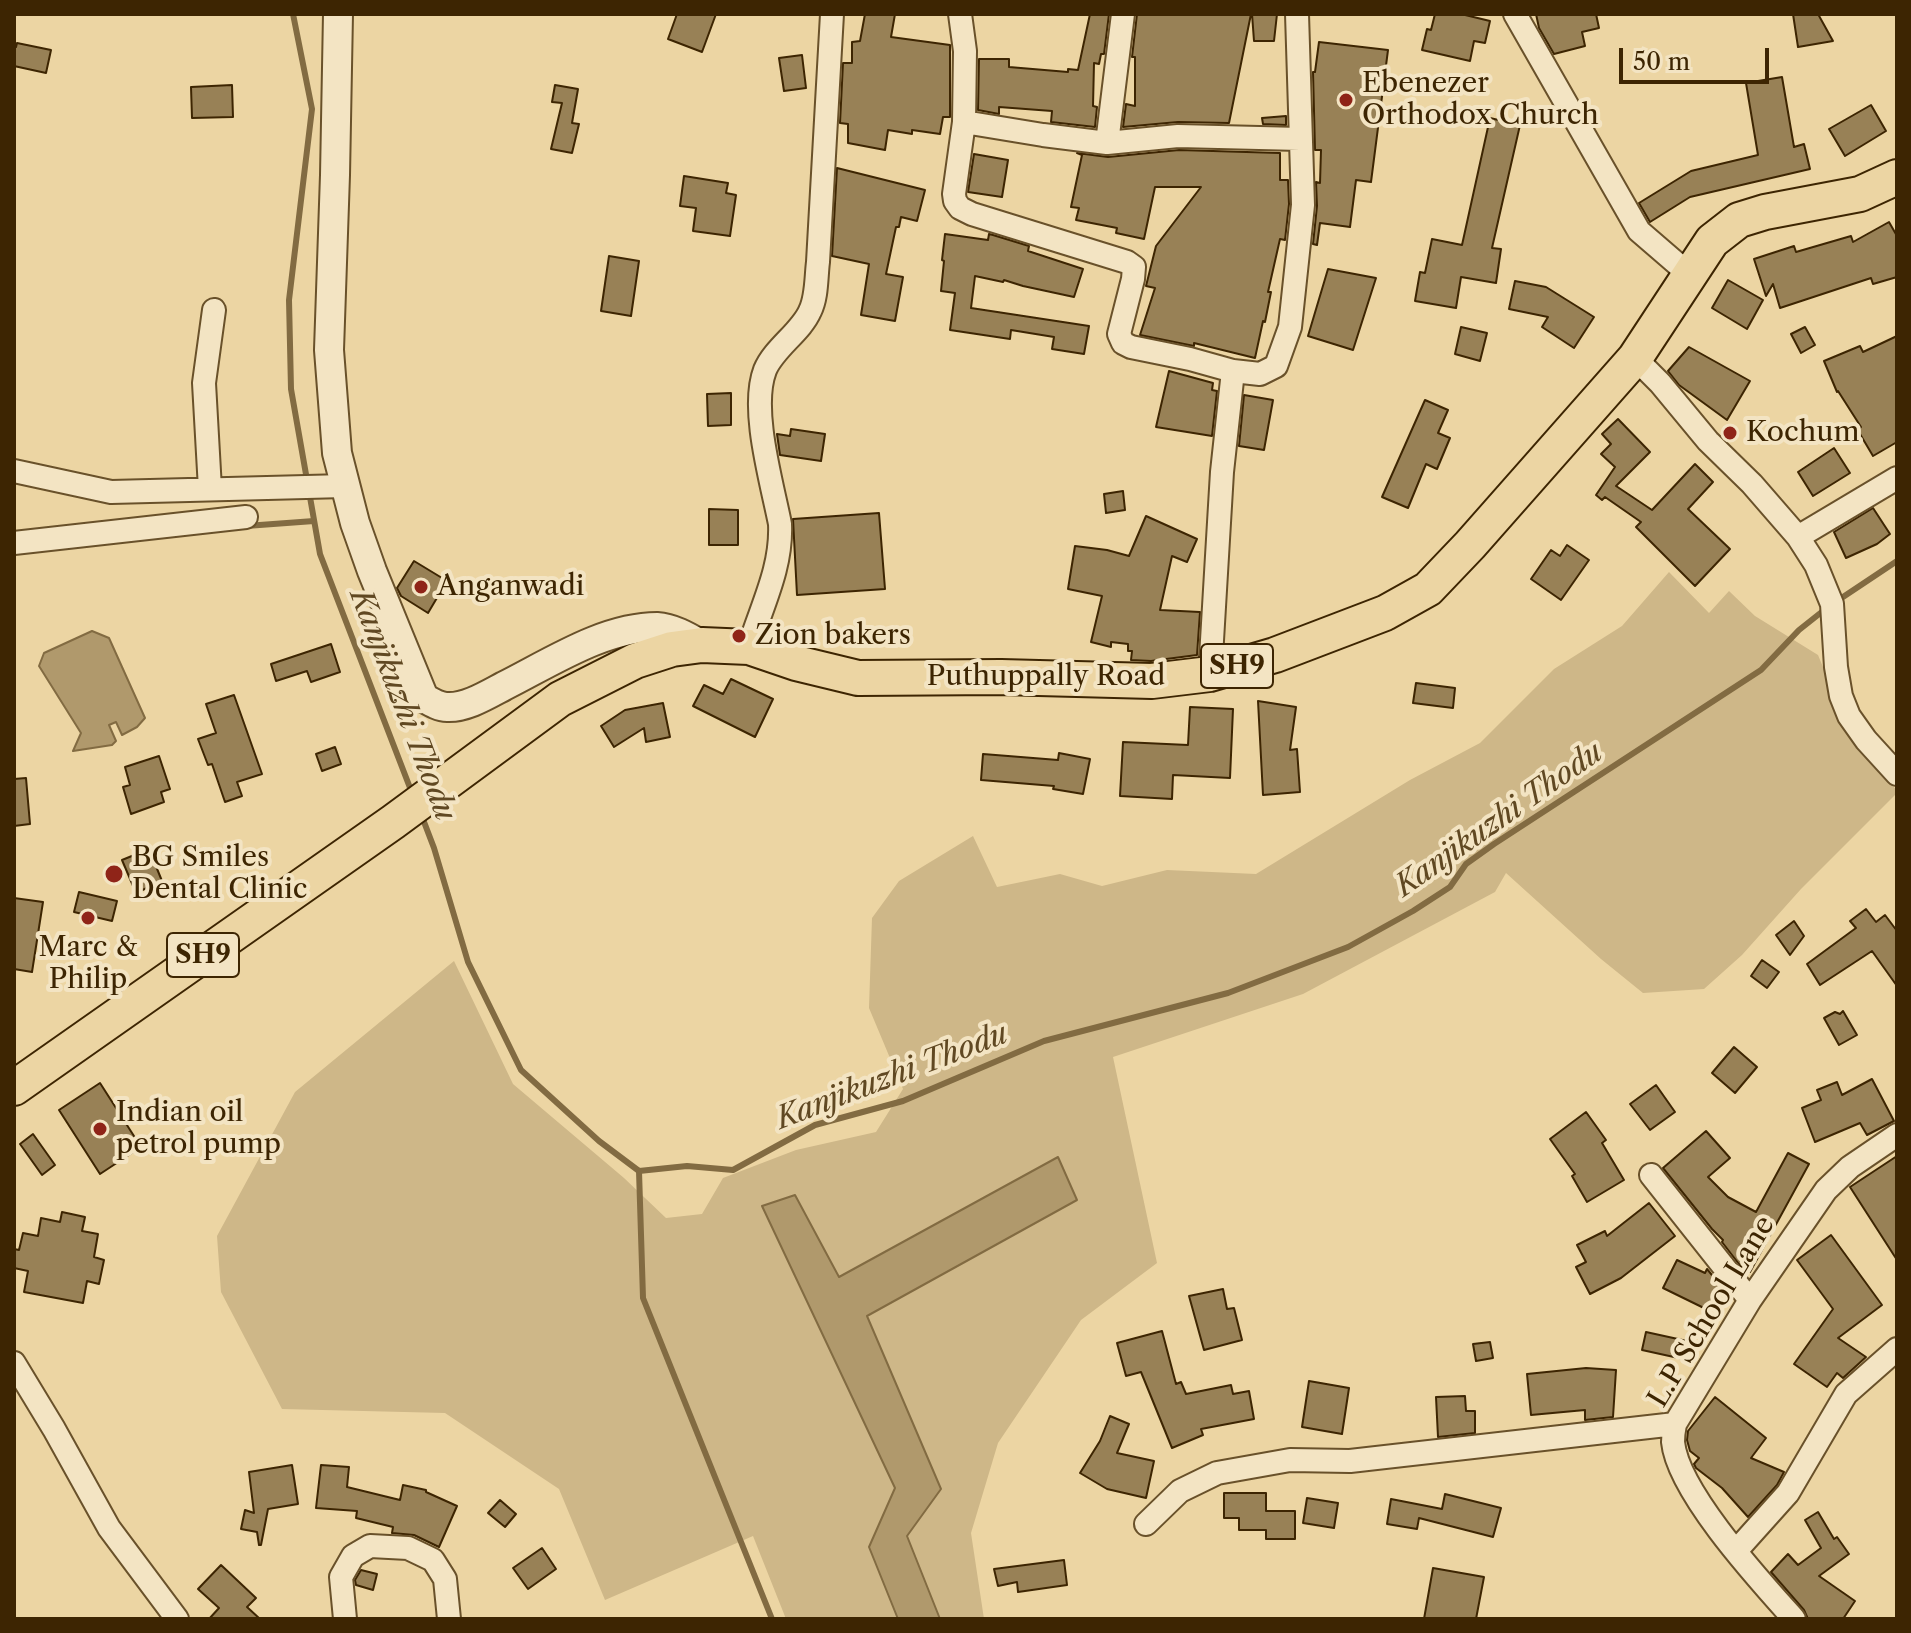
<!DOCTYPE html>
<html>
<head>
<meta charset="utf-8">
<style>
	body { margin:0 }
	#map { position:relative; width:1911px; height:1633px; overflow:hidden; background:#ecd5a3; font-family:"Libre Caslon Text",serif }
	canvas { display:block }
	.frame { position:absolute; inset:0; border:16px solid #3d2502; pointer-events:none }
	.scale { position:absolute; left:1619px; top:48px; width:150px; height:36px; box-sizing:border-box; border:4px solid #3d2502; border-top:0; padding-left:10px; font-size:24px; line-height:28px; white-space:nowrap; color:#3d2502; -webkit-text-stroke:6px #f3e4c3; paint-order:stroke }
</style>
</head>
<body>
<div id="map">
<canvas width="1911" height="1633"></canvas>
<div class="frame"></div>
<div class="scale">50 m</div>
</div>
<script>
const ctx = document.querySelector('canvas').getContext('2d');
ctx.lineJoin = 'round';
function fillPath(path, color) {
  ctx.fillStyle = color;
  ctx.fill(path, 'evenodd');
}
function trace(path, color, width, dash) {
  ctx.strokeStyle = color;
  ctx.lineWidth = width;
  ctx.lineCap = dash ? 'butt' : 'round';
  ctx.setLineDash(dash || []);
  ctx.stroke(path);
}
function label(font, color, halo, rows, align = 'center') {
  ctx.font = font + ' "Libre Caslon Text",serif';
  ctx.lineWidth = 8;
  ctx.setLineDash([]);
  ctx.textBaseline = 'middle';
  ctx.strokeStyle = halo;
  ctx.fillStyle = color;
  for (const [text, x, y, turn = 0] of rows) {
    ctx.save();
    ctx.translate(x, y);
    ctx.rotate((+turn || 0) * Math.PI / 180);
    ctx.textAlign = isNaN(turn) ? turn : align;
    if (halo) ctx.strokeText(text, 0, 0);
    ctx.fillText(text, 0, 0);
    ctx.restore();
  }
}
fillPath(new Path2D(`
	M1669 572 1709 613 1729 591 1755 616 1818 655 1849 730 1897 791V793L1801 889 1742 955 1704 989 1643 993 1601 959 1506 873 1495 892 1303 994 1113 1057 1157 1263 1081 1320 998 1443 971 1533 984 1619H786L753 1536 605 1600 559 1489 445 1413 282 1409 221 1292 217 1236 295 1092 454 961 513 1084 624 1178 666 1218 702 1214 723 1178 796 1150 876 1132 903 1089 869 1008 872 918 899 881 973 836 997 887 1060 874 1102 886 1167 870 1256 874 1410 780 1480 743 1554 669 1622 626Z`), '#ceb788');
const water = new Path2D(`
	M92 631 109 638 145 718 137 727 122 735 116 722 109 725 116 741 112 745 73 751 81 733 39 666 44 653Z
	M1058 1157 1077 1200 867 1316 941 1489 907 1536 940 1619H898L869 1547 895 1488 762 1206 795 1195 839 1277Z`);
fillPath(water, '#b0996c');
trace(water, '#826b42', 2);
trace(new Path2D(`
	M293 14 312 109 289 300 291 389 320 554 412 793
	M246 526 314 521
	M1837 601 1897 561
	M421 814 434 848 468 962 521 1070 599 1141 639 1171 687 1166 733 1170 815 1125 903 1101 1044 1041 1228 993 1348 947 1413 911 1450 887 1466 864 1494 844 1761 670 1799 630 1828 607
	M639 1171 643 1298 772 1619`), '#826b42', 6);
const building = new Path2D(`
	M677 14H716L702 52 668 39Z
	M865 14H895L891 37 950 45V117H943L940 134 912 130V134L888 130 885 150 848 143V124L840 123 843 63H852V42L860 41Z
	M1090 14H1109L1104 54H1101L1099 64 1094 63 1093 106 1097 107 1095 127 1051 122 1052 111 999 107V114L978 110 979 59H1009V67L1068 72V69L1078 70Z
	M1137 14H1251L1229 123 1178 122 1123 127 1126 104 1135 106V57H1132Z
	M1252 14H1277L1274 41H1254Z
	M1435 14H1461L1490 21 1485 43 1474 41 1470 61 1422 50 1427 29 1431 30Z
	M1536 14H1596L1599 28 1582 32 1585 46 1554 54 1539 28Z
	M1793 14H1818L1833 41 1798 47Z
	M1319 42 1388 50 1371 182 1356 180 1350 227 1320 223 1317 245 1313 244 1317 206 1316 182 1320 183 1321 150H1315L1313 72H1315Z
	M17 43 51 50 46 73 14 66V46L16 47Z
	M802 55 806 88 784 91 779 58Z
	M1782 77 1794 147 1804 144 1810 169 1690 197 1650 222 1639 203 1691 171 1758 155 1746 83Z
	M232 85 233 117 192 118 191 87Z
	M555 85 578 89 572 123 579 124 572 153 551 149 562 103 552 102Z
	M1871 105 1886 131 1845 156 1829 129Z
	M1286 116V125L1263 124 1262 118Z
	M1490 118 1520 125 1492 248 1501 249 1496 283 1461 277 1456 308 1415 301 1420 272 1425 273 1432 239 1462 245Z
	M1179 150 1280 153V180H1288L1289 204 1285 240 1280 239 1268 292H1271L1265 322 1263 321 1255 358 1194 343V346L1140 335 1155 288 1146 286 1156 246 1201 187H1155L1144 239 1116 233 1117 228 1076 220 1079 208 1071 207 1082 155 1077 153 1108 157Z
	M974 154 1008 160 1002 197 968 192Z
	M837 168 925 190 917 221 901 217 899 227H896L886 274 903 277 895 321 861 315 869 264 832 256Z
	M684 176 728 183 726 193 736 195 730 236 693 231 696 208 680 206Z
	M1889 222 1897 236V277L1873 284 1871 278 1780 308 1773 284 1766 296 1754 259 1794 246 1796 252 1851 236 1853 242Z
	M945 234 988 240 989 234 993 235 1029 246 1028 251 1083 269 1074 297 1023 286 1004 280 1003 282 975 276 971 308 1089 326 1084 354 1052 349 1054 337 1011 330 1010 339 950 330 955 293 941 291 944 261 942 260Z
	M609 256 639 261 631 316 601 311Z
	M1328 269 1376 278 1353 350 1308 336Z
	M1728 280 1763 300 1747 329 1712 308Z
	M1515 281 1546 287 1594 317 1574 348 1542 327 1548 317 1509 309Z
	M1461 327 1487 333 1480 361 1455 354Z
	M1805 327 1815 345 1801 353 1791 334Z
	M1897 336V442L1873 456 1857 429 1861 427 1838 391 1837 392 1824 361 1860 346 1863 352Z
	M1689 347 1750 381 1727 420 1679 385 1668 371Z
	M1169 371 1213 383 1212 390 1217 391 1212 436 1156 427Z
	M731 393V425L708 426 707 394Z
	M1244 395 1273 400 1264 450 1239 446Z
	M1425 400 1448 410 1438 433 1450 438 1437 469 1426 464 1408 508 1382 497Z
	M1618 419 1650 452 1616 486 1652 510 1695 464 1713 482 1688 509 1730 549 1695 586 1636 527 1641 522 1605 497 1602 500 1596 495 1615 467 1601 454 1611 444 1602 434Z
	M791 429 825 434 821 461 780 455 777 434 790 436Z
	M1834 448 1850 473 1813 496 1798 472Z
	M1123 491 1125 510 1106 513 1104 494Z
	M1873 508 1890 534 1877 544 1846 558 1834 532Z
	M709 509 738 510V545H709Z
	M879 513 885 589 797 595 793 519Z
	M1146 516 1197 539 1187 562 1172 556 1160 610 1200 612 1197 655 1151 661 1131 660 1132 651H1128V644L1111 642V647L1091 642 1102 596 1068 589 1075 546 1107 550 1129 556Z
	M1567 545 1589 560 1561 600 1531 579 1551 550 1560 556Z
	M414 561 447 581 428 613 401 596 397 588Z
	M331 644 340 672 311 682 307 671 276 681 271 664Z
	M731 679 773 699 755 737 693 706 704 685 723 694Z
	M1416 683 1455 688 1453 708 1413 703Z
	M234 695 262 774 237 782 242 796 225 802 212 764 208 765 198 739 216 733 206 704Z
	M1258 701 1296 707 1290 750 1297 749 1300 792 1263 795Z
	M663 703 670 737 646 742 644 728 614 747 601 726 625 710Z
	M1190 707 1233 709 1230 778 1173 775 1172 799 1120 796 1123 742 1188 745Z
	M335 747 341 764 322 771 316 754Z
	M1059 753 1090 759 1083 794 1053 789 1054 786 981 780 983 754 1058 760Z
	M159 756 170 789 161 792 164 802 131 814 123 787 130 785 125 767Z
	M26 778 30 824 14 826V779Z
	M149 849 162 881 136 893 122 860Z
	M79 892 117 901 112 921 74 912Z
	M14 898 43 902 32 972 14 969Z
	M1866 909 1876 922 1885 915 1897 931V986L1872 951 1820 985 1807 964 1856 928 1850 921Z
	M1794 921 1804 936 1790 955 1776 935Z
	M1762 960 1779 972 1767 988 1751 976Z
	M1843 1011 1857 1035 1839 1045 1824 1018 1835 1012 1840 1014Z
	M1734 1047 1757 1067 1735 1093 1712 1073Z
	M1872 1079 1894 1121 1867 1135 1860 1123 1815 1142 1802 1108 1821 1100 1817 1090 1837 1082 1842 1095Z
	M100 1083 141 1147 100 1174 59 1110Z
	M1656 1085 1675 1112 1650 1130 1630 1104Z
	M1586 1112 1606 1140 1602 1143 1624 1180 1587 1202 1572 1176 1575 1174 1550 1139Z
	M1706 1131 1730 1158 1708 1177 1728 1197 1756 1212 1788 1153 1809 1164 1750 1272 1742 1268 1722 1242 1723 1240 1712 1229 1663 1168Z
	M33 1134 55 1165 42 1175 20 1144Z
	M1897 1156V1260L1850 1187Z
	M1649 1203 1675 1236 1621 1278 1590 1294 1576 1267 1586 1262 1577 1245 1605 1231 1607 1236Z
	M62 1212 85 1217 82 1231 98 1234 94 1257 104 1260 99 1284 87 1281 83 1303 24 1292 28 1271 14 1268V1249L19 1250 23 1233 38 1236 41 1218 60 1222Z
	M1831 1235 1882 1305 1838 1338 1866 1357 1843 1378 1837 1373 1827 1387 1794 1364 1833 1309 1797 1260Z
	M1677 1260 1705 1273 1707 1269 1721 1286 1710 1311 1663 1288Z
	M1223 1289 1227 1309 1234 1308 1242 1340 1204 1350 1189 1296Z
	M1162 1331 1176 1384 1181 1382 1186 1394 1231 1385 1233 1394 1249 1391 1254 1419 1201 1429 1203 1435 1172 1448 1141 1372 1126 1376 1117 1343Z
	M1646 1332 1687 1341 1683 1359 1642 1350Z
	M1490 1342 1493 1358 1476 1361 1473 1344Z
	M1586 1368 1616 1370 1613 1417 1585 1420V1410L1531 1415 1527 1374Z
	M1309 1381 1349 1388 1342 1434 1302 1427Z
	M1465 1396 1466 1411H1475V1433L1438 1437 1436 1397Z
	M1715 1397 1766 1438 1751 1458 1784 1472 1777 1485 1748 1517 1722 1488 1696 1468 1694 1464 1699 1458 1690 1451 1687 1440 1688 1431Z
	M1110 1416 1129 1424 1117 1453 1154 1461 1146 1498 1107 1489 1080 1473 1100 1441Z
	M292 1465 298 1504 268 1509 261 1545H259L257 1532 241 1529 245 1510 254 1513 249 1472Z
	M321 1465 349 1467 347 1487 400 1500 403 1485 426 1490V1492L457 1506 439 1547 414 1535 392 1533 393 1527 356 1518 357 1511 316 1508Z
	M1224 1493H1266V1511H1295V1539H1266V1530H1239V1518H1224Z
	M1445 1494 1501 1508 1493 1537 1419 1518 1417 1529 1387 1524 1391 1499 1442 1509Z
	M1307 1498 1338 1503 1334 1528 1303 1523Z
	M500 1500 516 1514 505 1527 488 1513Z
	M1818 1512 1834 1539 1837 1537 1849 1554 1819 1576 1855 1601 1843 1619H1808L1804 1610 1771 1572 1788 1554 1798 1565 1821 1548 1805 1520Z
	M542 1548 556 1569 528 1589 513 1568Z
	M1064 1560 1067 1585 1018 1592 1017 1582 998 1586 994 1569Z
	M221 1565 256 1598 247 1607 260 1619H209L219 1608 198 1589Z
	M1433 1568 1484 1577 1476 1619H1424Z
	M361 1570 377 1574 373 1590 356 1585 355 1580Z`);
fillPath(building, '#988156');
trace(building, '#3d2502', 2);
const minor = new Path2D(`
	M960 14 965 51 964 122 954 194 955 201 960 208 972 214 1127 262 1134 267 1133 279 1119 334 1123 343 1131 347 1190 359 1233 371 1260 374 1276 366 1290 327 1303 205 1297 14
	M1515 14 1639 231 1690 275
	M964 122 1043 135 1107 143 1178 136 1300 139
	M1107 143 1123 14
	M1635 358 1660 383 1708 441 1752 484 1798 537 1816 565 1832 604 1836 667 1841 696 1849 716 1866 740 1897 774
	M14 471 111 492 345 486
	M210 489 204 383 214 310
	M1798 537 1897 478
	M14 543 246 517
	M749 647C762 605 782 568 780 524 772 483 750 409 765 370 774 348 801 332 810 311 817 297 816 278 818 262L832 14
	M1210 674 1222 472 1233 371
	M1651 1175 1750 1300
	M14 1363 54 1429 109 1528 177 1619
	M1146 1524 1180 1491 1217 1473 1290 1460 1350 1461 1675 1424
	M1736 1551 1788 1493 1846 1394 1897 1349
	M345 1619 341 1577 353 1556 370 1546 408 1548 433 1560 445 1579 449 1619
	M1794 1619C1760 1581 1678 1492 1673 1442 1673 1436 1674 1429 1675 1424L1750 1300 1826 1190 1850 1167 1897 1135`);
const tertiary = new Path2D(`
	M338 14 335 175 329 350 337 453 355 523 372 571 424 698C431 702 439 707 447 707 466 708 487 695 504 686 550 663 604 627 657 627 673 628 688 637 702 645`);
const primary = new Path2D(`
	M14 1088 393 822 560 699 635 661 672 649 702 645 749 647 796 663 858 678 1001 677 1152 681 1210 674 1275 655 1385 613 1428 589 1470 545 1635 358 1712 241 1739 220 1765 212 1860 194 1897 177`);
trace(minor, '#69512a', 26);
trace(tertiary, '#69512a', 32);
trace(primary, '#3d2502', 38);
trace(minor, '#f3e4c3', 22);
trace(tertiary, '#f3e4c3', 28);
trace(primary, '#ecd5a3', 34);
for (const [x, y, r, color] of [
	[1346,100,8,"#8f2418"],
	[1730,433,8,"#8f2418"],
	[421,587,8,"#8f2418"],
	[739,636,8,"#8f2418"],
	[114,874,10,"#8f2418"],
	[88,918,8,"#8f2418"],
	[100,1129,8,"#8f2418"]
]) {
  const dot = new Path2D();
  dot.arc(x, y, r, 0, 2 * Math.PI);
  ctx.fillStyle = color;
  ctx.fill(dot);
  trace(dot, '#f3e4c3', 3);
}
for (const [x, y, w] of [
	[1237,666,72],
	[203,955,72]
]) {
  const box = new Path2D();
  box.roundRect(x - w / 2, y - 22, w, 44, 6);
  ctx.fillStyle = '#f3e4c3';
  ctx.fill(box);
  trace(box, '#3d2502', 2);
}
label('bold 26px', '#3d2502', null, [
	["SH9",1237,666],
	["SH9",203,955]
]);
label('28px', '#3d2502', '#f3e4c3', [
	["Ebenezer",1362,84],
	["Orthodox Church",1362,116],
	["Kochum",1746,433],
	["Anganwadi",437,587],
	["Zion bakers",755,636],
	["BG Smiles",132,858],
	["Dental Clinic",132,890],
	["Marc &",88,948,"center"],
	["Philip",88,980,"center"],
	["Indian oil",116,1113],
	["petrol pump",116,1145]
], 'left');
label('28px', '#3d2502', '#f3e4c3', [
	["Puthuppally Road",1046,677],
	["L.P School Lane",1712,1312,-59]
]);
label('italic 30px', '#604822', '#f3e4c3', [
	["Kanjikuzhi Thodu",402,705,69],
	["Kanjikuzhi Thodu",1499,820,-35],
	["Kanjikuzhi Thodu",892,1077,-21]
]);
</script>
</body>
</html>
